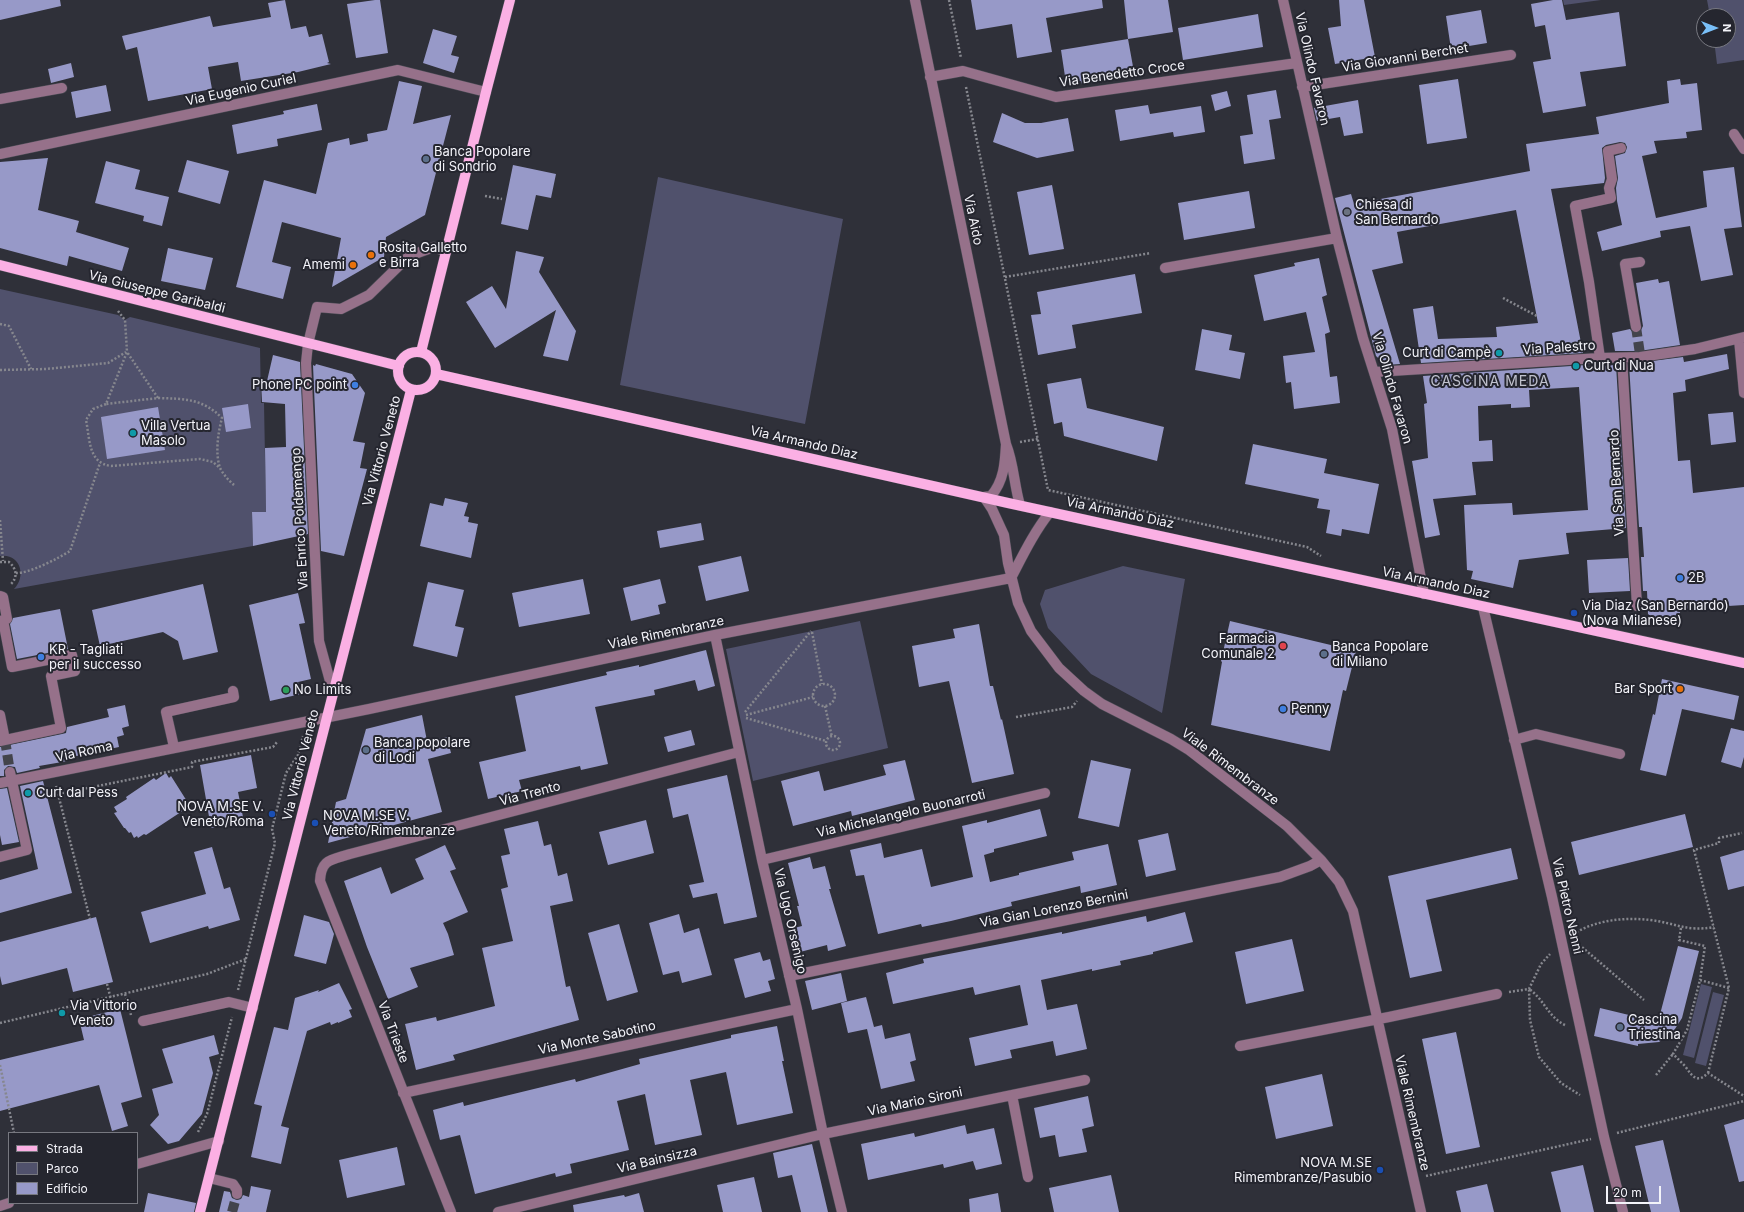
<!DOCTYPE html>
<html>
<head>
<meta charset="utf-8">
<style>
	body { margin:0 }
	#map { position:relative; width:1744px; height:1212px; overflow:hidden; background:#2f3039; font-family:Inter,sans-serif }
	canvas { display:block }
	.legend { position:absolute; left:8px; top:1132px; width:130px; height:72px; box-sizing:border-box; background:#25262f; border:1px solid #777880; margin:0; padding:5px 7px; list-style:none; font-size:12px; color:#f3f3f9 }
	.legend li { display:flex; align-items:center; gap:8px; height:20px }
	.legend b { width:20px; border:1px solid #777880 }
	.north { position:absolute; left:1696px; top:8px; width:40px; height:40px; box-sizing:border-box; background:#25262f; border:1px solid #777880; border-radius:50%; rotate:90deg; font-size:11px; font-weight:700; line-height:16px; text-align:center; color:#f3f3f9 }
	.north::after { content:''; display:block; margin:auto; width:14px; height:18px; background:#79bff8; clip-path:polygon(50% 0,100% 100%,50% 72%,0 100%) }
	.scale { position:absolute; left:1606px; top:1186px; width:55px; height:18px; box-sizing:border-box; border:2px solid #f3f3f9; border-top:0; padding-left:5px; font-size:12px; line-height:14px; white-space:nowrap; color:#f3f3f9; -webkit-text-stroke:3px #25262f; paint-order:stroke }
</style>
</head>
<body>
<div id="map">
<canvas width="1744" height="1212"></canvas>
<ul class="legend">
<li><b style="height:5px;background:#fbb0e4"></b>Strada</li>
<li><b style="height:11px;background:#50516c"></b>Parco</li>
<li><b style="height:11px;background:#9799c8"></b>Edificio</li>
</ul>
<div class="north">N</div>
<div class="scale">20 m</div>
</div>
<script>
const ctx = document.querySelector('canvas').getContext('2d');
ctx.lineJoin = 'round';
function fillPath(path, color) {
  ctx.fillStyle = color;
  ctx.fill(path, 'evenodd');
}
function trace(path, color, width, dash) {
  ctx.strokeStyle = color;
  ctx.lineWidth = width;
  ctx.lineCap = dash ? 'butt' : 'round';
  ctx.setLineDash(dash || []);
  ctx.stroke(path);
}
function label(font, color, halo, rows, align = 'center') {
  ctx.font = font + ' Inter,sans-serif';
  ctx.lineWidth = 4;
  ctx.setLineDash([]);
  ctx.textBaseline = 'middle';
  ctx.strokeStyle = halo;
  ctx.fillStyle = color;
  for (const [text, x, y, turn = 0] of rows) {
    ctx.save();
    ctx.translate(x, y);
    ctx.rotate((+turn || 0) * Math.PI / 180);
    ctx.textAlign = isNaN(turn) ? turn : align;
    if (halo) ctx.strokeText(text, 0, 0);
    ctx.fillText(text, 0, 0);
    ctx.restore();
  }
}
fillPath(new Path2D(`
	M1563 0H1601L1564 5Z
	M1707 0H1744V60L1717 64 1714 40H1728V16H1710Z
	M658 177 843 219 805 424 620 385Z
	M0 289 118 315 125 320 130 317 260 348 261 403H264L266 512 252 513 253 546 14 589C27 576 20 553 0 556Z
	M1123 566 1185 579 1162 713 1091 674 1048 628 1040 604 1045 590Z
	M860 621 888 748 753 781 726 649Z
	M1701 984 1712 987 1694 1058 1683 1055Z
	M1713 992 1724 995 1706 1066 1695 1063Z`), '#50516c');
fillPath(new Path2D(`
	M0 0H60L61 6 0 20Z
	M285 0 291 29 306 26 309 37 322 34 329 62 327 63 331 64 298 72 241 81 238 62 208 67 212 89 148 101 137 47 126 50 122 36 210 16 213 27 271 17 268 3Z
	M375 0H380L388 53 356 58 347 4Z
	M971 0H1102L1103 8 1046 18 1052 52 1017 58 1012 24 976 30Z
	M1124 0H1168L1173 32 1128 39Z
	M1339 0H1364L1375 57 1335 64 1328 28 1341 26Z
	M1553 0H1562L1566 20 1619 12 1626 66 1580 72 1586 106 1543 113 1533 62 1551 59 1545 25 1535 27 1531 4Z
	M1481 10 1487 43 1451 49 1446 16Z
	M1258 14 1263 47 1183 60 1178 28Z
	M433 29 457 36 451 55 459 57 454 73 423 63Z
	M1128 39 1134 72H1129L1130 76 1082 84 1081 81 1066 83 1061 50Z
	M71 63 74 77 51 83 48 69Z
	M1458 79 1467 138 1427 144 1419 85Z
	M1680 79 1681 85 1697 83 1702 130 1686 132 1687 138 1654 141 1657 153 1642 156 1656 218 1707 207 1703 171 1734 167 1742 227 1724 229 1733 275 1701 281 1690 226 1660 231 1661 237 1602 251 1597 232 1622 225 1617 201 1616 188 1618 178 1615 156 1625 153 1627 147 1625 143 1620 142 1606 145 1602 148 1605 178 1604 183 1551 189 1583 353 1421 363 1413 309 1433 306 1438 339 1497 337 1496 327 1538 323 1516 210 1397 232 1403 263 1372 270 1400 364 1386 365 1376 356 1335 198 1351 194 1354 204 1530 171 1526 144 1599 134 1596 117 1669 103 1667 81Z
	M399 81 422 86 413 124 451 115 425 215 386 237 384 257 332 287 341 238 282 222 272 262 291 267 283 299 236 287 264 180 316 194 328 143 349 138 350 145 368 141 367 134 387 130Z
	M106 85 111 111 76 118 71 92Z
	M1276 90 1281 118 1269 120 1275 159 1244 164 1240 136 1253 134 1247 95Z
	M1227 91 1231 106 1215 111 1211 95Z
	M1358 100 1363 133 1344 136 1340 117 1317 121 1314 108Z
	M317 104 322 130 277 139 278 146 237 154 232 125 284 114 283 111Z
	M1148 105 1150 114 1201 106 1205 132 1174 137 1173 132 1120 141 1115 110Z
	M1002 113 1025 123H1041L1068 118 1074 151 1037 158 993 142Z
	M48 158 38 210 79 221 76 232 129 248 122 271 69 256 67 266 0 248V162Z
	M187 160 229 171 220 204 178 192Z
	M106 161 140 170 135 189 169 197 162 226 143 221 144 216 95 203Z
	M513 165 556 174 551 198 536 195 528 230 501 224Z
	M1052 185 1064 249 1029 255 1017 192Z
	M1249 191 1255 228 1184 240 1178 203Z
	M168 248 213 258 205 290 161 281Z
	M516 251 544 257 539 272 576 331 568 361 543 356 556 310 495 348 466 302 492 286 506 309Z
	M1319 258 1327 295 1322 297 1330 332 1325 334 1330 377 1337 376 1340 403 1294 409 1291 382 1286 383 1283 356 1315 352 1306 312 1264 321 1254 275 1295 266 1294 263Z
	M1135 274 1142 313 1072 325 1076 348 1038 355 1031 315 1041 314 1037 292Z
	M1658 279 1659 283 1669 281 1680 345 1639 351H1615L1612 333 1630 329 1633 333H1637L1640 332 1643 326 1636 283Z
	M1202 329 1232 335 1229 350 1245 353 1240 379 1195 370Z
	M1727 354 1729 369 1685 380 1686 391 1673 393 1678 461 1690 460 1693 493 1744 487V605L1681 609 1679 616 1670 623 1664 622 1655 620 1648 614 1647 591H1643L1641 557H1644L1642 527H1639L1629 364 1683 357 1684 362Z
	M273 355 300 362 308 534 253 546 252 512H266L265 448 286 447 285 404 262 402 261 381H267Z
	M316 364 352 374 365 393 353 441 365 443 360 468 367 469 344 556 321 551 313 365 315 366Z
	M1586 365V367L1616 365 1626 528 1566 533 1569 554 1519 560 1513 588 1471 579 1473 571 1467 570 1464 505 1512 503 1513 515 1588 510 1579 387 1529 390 1530 407 1511 408V404L1478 406 1479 441 1492 440 1493 461 1472 462 1476 495 1433 499 1440 535 1425 538 1412 461 1428 458 1424 404 1427 403 1423 376Z
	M1081 378 1087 408 1164 427 1157 461 1064 436 1062 422 1054 424 1047 384Z
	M248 404 251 428 226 432 222 408Z
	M158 407 165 450 107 459 101 417Z
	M1733 412 1736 442 1711 445 1708 414Z
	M1253 444 1327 459 1324 473 1379 484 1369 534 1342 529 1341 536 1326 533 1330 510 1317 508 1319 499 1245 484Z
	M445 498 468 503 464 516 469 517 468 522 478 524 471 558 420 546 430 503 443 506Z
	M701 523 704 540 660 548 657 531Z
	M741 556 749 591 706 601 698 566Z
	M1628 558 1630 591 1589 593 1587 560Z
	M583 579 590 614 519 627 512 593Z
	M660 579 666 603 658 605 660 614 631 621 623 588Z
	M428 582 464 590 455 626 464 628 457 657 413 646Z
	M203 584 218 652 183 660 178 641 163 632 100 646 92 610Z
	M298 593 305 623 299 624 311 679 298 682 301 694 270 701 249 605Z
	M60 609 68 649 17 659 10 624 13 618Z
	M1230 621 1356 651 1346 691 1343 690 1330 751 1211 725 1222 662 1221 661Z
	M979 624 990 686H993L1001 720 1002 719 1014 774 972 783 949 681 919 687 912 646 955 638 953 629Z
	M706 650 715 686 698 691 695 680 654 690 655 695 595 707 608 764 581 770 580 766 519 780 522 791 488 799 479 762 526 751 515 696 607 675 606 672 639 665V667Z
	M1662 679 1739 696 1734 720 1682 709 1666 776 1640 770 1653 714 1655 715Z
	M125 705 129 726 122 728 124 735 117 737 119 747 67 758 68 761 39 766 40 768 17 773 15 767 8 766 4 770V776H0V747L62 734 66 733 67 727 109 717 107 709Z
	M422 715 427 741 447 737 451 753 428 759 442 812 328 843 336 802 346 799 366 729Z
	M1731 728 1744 731V757L1741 768 1721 762Z
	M691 730 695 745 668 752 664 737Z
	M251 755 257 788 238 792 244 822 211 828 200 765Z
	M905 760 915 800 852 816 851 811 793 826 781 781 819 771 824 791 886 775 883 765Z
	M1091 760 1131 769 1119 827 1078 818Z
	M166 773 169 778 171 776 190 806 146 835 144 834 138 838 137 836 134 838 131 832 129 833 125 828H124L114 813 117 812 114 807 127 799 126 797 154 778 156 780Z
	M727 775 757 917 724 924 717 893 693 898 689 885 704 882 688 814 673 818 667 789Z
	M43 781 72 893 0 913V880L38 869 20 786Z
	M7 788 19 842 2 845 0 835V789Z
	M1040 809 1047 836 994 849V852L984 855 990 882 1019 875V873L1074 860 1072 852 1108 844 1117 885 1081 893 1080 886 1011 902 1012 906 951 921 922 927 921 924 878 934 864 875 856 876 850 850 881 843 884 858 922 849 931 887 973 877 962 826 987 820V823Z
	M1685 814 1693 847 1579 875 1571 842Z
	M646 820 654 853 608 865 599 832Z
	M538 821 544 846 551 844 558 876 567 873 573 901 550 906 566 987 570 986 579 1020 453 1055 455 1060 416 1070 405 1024 436 1017 437 1021 495 1006 482 948 513 941 501 889 508 887 501 856 510 854 504 829Z
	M1168 833 1176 870 1146 877 1138 840Z
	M445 845 456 869 450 871 468 912 443 923 448 934 454 955 410 968 418 987 388 999 367 947 344 881 381 867 391 894 424 879 415 859Z
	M212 847 224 889 230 887 240 920 209 929 208 926 150 943 141 912 206 894 194 852Z
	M1511 848 1518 879 1426 900 1442 971 1410 978 1388 876Z
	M1744 850V886L1728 890 1720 857Z
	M810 857 813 869 825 866 831 889H829L846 946 828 951 827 945 800 952 794 928 802 926 797 906H799L788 863Z
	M1185 912 1193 942 1153 952V954L1120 961 1121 965 1092 971V969L1041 980 1047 1010 1077 1004 1087 1049 1056 1056 1053 1041 1010 1050 1012 1058 975 1066 969 1038 1028 1025 1020 985 975 995 973 987 893 1004 886 973 924 963 923 959 1062 932V934L1146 916 1147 922Z
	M679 914 684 933 699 928 712 975 682 983 679 971 663 975 649 923Z
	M304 915 329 922 334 934 326 964 294 956Z
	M96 917 113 982 73 992 67 968 2 985 0 976V942Z
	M619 924 638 992 607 1001 588 933Z
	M1292 939 1304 991 1246 1004 1235 952Z
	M1678 946 1699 951 1682 1018 1673 1032 1659 1042 1638 1044V1046L1594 1036 1600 1008 1658 1022Z
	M760 952 763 961 770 959 775 979 768 981 771 991 745 998 734 959Z
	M841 973 847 1001 812 1010 805 981Z
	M339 983 352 1009 349 1010 352 1017 338 1023V1022L331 1025 330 1022 307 1031 281 1126 289 1128 281 1164 251 1157 262 1106 254 1104 274 1027 288 1030 295 998 319 990 318 992Z
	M866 997 874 1027 882 1025 885 1039 910 1033 916 1060 910 1062 915 1081 881 1089 867 1029 848 1033 841 1003Z
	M120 1009 142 1097 121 1103 128 1126 112 1131 99 1085 0 1111V1060L84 1040 79 1019Z
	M777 1026 784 1061H782L793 1113 737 1125 726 1072 690 1080 702 1135 655 1145 645 1094 617 1101 629 1150 570 1164 572 1173 556 1177 555 1173 475 1194 460 1135 440 1140 433 1110 463 1102 464 1106 575 1079 576 1082 640 1064 639 1059 731 1038V1035Z
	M1456 1032 1480 1147 1446 1154 1422 1039Z
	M214 1035 219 1054 209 1057 213 1073 202 1114 179 1141 168 1144 150 1125 159 1115 152 1089 173 1083 162 1049Z
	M1322 1074 1333 1126 1276 1139 1265 1087Z
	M1088 1096 1094 1126 1082 1129 1087 1152 1059 1157 1055 1135 1040 1138 1034 1108Z
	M1744 1119V1181L1739 1182 1724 1125Z
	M965 1125 967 1134 994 1128 1002 1164 976 1170 973 1161 944 1168 943 1164 868 1180 861 1144 914 1133 915 1137Z
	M1663 1140 1680 1212H1651L1635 1146Z
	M812 1144 828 1212H801L792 1175 778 1178 773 1153Z
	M397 1147 405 1185 347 1198 339 1160Z
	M1583 1165 1594 1212H1561L1551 1172Z
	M1111 1175 1119 1212H1054L1049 1188Z
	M754 1177 762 1212H723L717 1185Z
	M1487 1184 1494 1212H1461L1456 1191Z
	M251 1186 271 1190 266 1212H219L224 1191 230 1192 232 1198 237 1200 241 1199 243 1195 249 1197Z
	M148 1193 196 1203 194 1212H144Z
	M639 1193 644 1212H574L573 1205 624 1195 625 1197Z
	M998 1193 1001 1212H970L969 1199Z`), '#9799c8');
trace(new Path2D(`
	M1636 327 1640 354
	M5 740 10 772
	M232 1212 237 1194`), '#43444c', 10, [10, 5]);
const minor = new Path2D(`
	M915 0 1006 444C1014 464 1014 485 1020 505
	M1283 0 1337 238 1363 338 1392 429 1424 594
	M930 77 963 71 1056 97 1297 63
	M1302 87 1511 55
	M0 99 62 88
	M1734 134 1744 149
	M0 154 398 70 486 92
	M1165 268 1337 238
	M1636 327 1625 264 1640 262
	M1739 339 1744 393
	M1600 358 1589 282 1575 206 1611 198 1609 188 1612 179 1608 151 1621 148
	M1622 358 1637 606
	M1375 372 1600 358 1640 357 1695 349 1744 337
	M1006 444C1005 463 1004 481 991 496L984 497 992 509 1004 535 1008 563 1018 603 1031 631 1059 668 1084 691 1102 704 1171 739 1189 750 1287 826 1321 860 1339 882 1353 911 1421 1212
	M1011 578C1023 555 1034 532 1050 512
	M0 596 3 597 7 619 3 620 12 667 72 655 75 671 51 676 61 728 0 741
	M1483 607 1552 897 1604 1137 1623 1212
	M715 635 762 860 797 1009 823 1134 842 1212
	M333 692 319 641 306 363 308 344 317 307 341 309 369 295 409 256 434 247 446 252
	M0 715 5 740
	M1514 740 1536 734 1620 754
	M174 747 166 712 234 697 233 691
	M0 783 369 709 715 635 1011 578
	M0 857 27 850 10 772
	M762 860 1045 793
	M789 976 1280 877 1310 866 1321 860
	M143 1021 229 1002 253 1008
	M1240 1046 1389 1017 1497 994
	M403 1093 797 1009
	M1012 1095 1028 1177
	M137 1164 219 1141
	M209 1178 233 1184 237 1190V1194
	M0 1206 9 1203
	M451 1212 320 881C321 859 331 860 350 854L739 752
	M498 1212 823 1134 1085 1080`);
const major = new Path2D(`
	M0 265 399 366
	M398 371a19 19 0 1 1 38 0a19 19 0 1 1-38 0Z
	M421 352 486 92 510 0
	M436 374 1008 503 1744 663
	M200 1212C272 938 339 663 411 390`);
trace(minor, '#4a4b54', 11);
trace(major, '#4a4b54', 11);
trace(new Path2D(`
	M949 0 961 58
	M966 87 1048 490 1307 547 1321 556
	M485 196 502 199
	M1005 277 1151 253
	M1503 298 1537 316
	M118 311 125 320 127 352 106 404 158 398 127 352
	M0 324 9 326 31 369
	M0 370 46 369 108 363 126 352
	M158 398C184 399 202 398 222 418 218 433 215 453 220 468 223 474 229 481 234 485
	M106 404 93 409 86 420C90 439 88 463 111 466L200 459 213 462 220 468
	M1020 442 1038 439
	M0 520 3 561
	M0 562H9C17 569 18 578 10 585
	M16 573C28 574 59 558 70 551L100 463
	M812 632 822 684
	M813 695a11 11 0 1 1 22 0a11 11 0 1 1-22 0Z
	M825 706 832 737
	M745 712 811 631
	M746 715 813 697
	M1016 717 1072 707 1077 701
	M746 718 826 741
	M826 743a7 7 0 1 1 14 0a7 7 0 1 1-14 0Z
	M56 786 90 919
	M58 794 192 767V762L273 747 277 742
	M1681 928 1679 940 1705 946 1700 980
	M1573 934C1596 920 1624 917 1650 920 1676 923 1686 932 1714 927
	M1576 942 1644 1000
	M107 984 114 1011
	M1729 988 1700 980 1687 1030 1673 1054C1677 1058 1681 1062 1685 1066 1692 1076 1697 1084 1708 1073L1744 1096
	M238 990 275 843 272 829 286 773 298 755 303 736
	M1509 992 1529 989 1541 964 1550 954
	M125 994 131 1015
	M0 1023 207 974 246 959
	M1565 1025C1548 1017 1544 999 1529 989L1530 1020 1539 1057 1561 1083 1580 1095
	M0 1065 14 1133
	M1708 1073 1729 988 1694 850 1719 843V838L1742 833
	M1656 1075 1673 1054
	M198 1132 207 1114 232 1017
	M1617 1133 1744 1101
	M1426 1176 1591 1139`), '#86878e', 2.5, [2, 2]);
trace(minor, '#96718a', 10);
trace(major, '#fbb0e4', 10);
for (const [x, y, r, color] of [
	[426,159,4,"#5c6f8a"],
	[1347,212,4,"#6b7280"],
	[371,255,4,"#e8710a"],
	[353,265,4,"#e8710a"],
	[1499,353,4,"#0f9aa8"],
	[1576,366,4,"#0f9aa8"],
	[355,385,4,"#3f7fe0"],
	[133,433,4,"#0f9aa8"],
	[1680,578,4,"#3f7fe0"],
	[1574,613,4,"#1a4fb4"],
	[1283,646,4,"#e0444e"],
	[1324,654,4,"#5c6f8a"],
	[41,657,4,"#3f7fe0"],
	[1680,689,4,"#e8710a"],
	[286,690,4,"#2e9e5b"],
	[1283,709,4,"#3f7fe0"],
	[366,750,4,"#5c6f8a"],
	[28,793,4,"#0f9aa8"],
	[272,814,4,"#1a4fb4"],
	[315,823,4,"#1a4fb4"],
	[62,1013,4,"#0f9aa8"],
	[1620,1027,4,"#5c6f8a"],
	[1380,1170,4,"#1a4fb4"]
]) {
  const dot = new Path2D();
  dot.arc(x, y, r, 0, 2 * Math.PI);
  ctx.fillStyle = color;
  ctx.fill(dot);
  trace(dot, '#25262f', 1.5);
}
label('13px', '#f3f3f9', '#25262f', [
	["Via Giovanni Berchet",1405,58,-9],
	["Via Olindo Favaron",1312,69,77],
	["Via Benedetto Croce",1122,74,-8],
	["Via Eugenio Curiel",241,90,-12],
	["Via Aido",973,220,78],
	["Via Giuseppe Garibaldi",157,292,14],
	["Via Palestro",1559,348,-4],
	["Via Olindo Favaron",1392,388,74],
	["Via Armando Diaz",804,443,13],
	["Via Vittorio Veneto",382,451,-75],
	["Via San Bernardo",1617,483,-93],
	["Via Armando Diaz",1120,513,12],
	["Via Enrico Poldemengo",300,519,-93],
	["Via Armando Diaz",1436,583,12],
	["Viale Rimembranze",666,633,-12],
	["Via Roma",84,752,-12],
	["Via Vittorio Veneto",301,765,-76],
	["Viale Rimembranze",1230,767,37],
	["Via Trento",530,794,-15],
	["Via Michelangelo Buonarroti",901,814,-13],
	["Via Pietro Nenni",1567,906,77],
	["Via Gian Lorenzo Bernini",1054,909,-11],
	["Via Ugo Orsenigo",790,921,77],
	["Via Trieste",393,1032,69],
	["Via Monte Sabotino",597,1038,-12],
	["Via Mario Sironi",915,1102,-12],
	["Viale Rimembranze",1412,1113,77],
	["Via Bainsizza",657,1160,-13]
]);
label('13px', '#f3f3f9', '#25262f', [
	["Banca Popolare",434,152],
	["di Sondrio",434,167],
	["Chiesa di",1355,205],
	["San Bernardo",1355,220],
	["Rosita Galletto",379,248],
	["e Birra",379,263],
	["Amemi",345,265,"right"],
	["Curt di Campè",1491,353,"right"],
	["Curt di Nua",1584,366],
	["Phone PC point",347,385,"right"],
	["Villa Vertua",141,426],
	["Masolo",141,441],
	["2B",1688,578],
	["Via Diaz (San Bernardo)",1582,606],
	["(Nova Milanese)",1582,621],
	["Farmacia",1275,639,"right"],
	["Comunale 2",1275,654,"right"],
	["Banca Popolare",1332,647],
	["di Milano",1332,662],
	["KR - Tagliati",49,650],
	["per il successo",49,665],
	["Bar Sport",1672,689,"right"],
	["No Limits",294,690],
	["Penny",1291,709],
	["Banca popolare",374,743],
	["di Lodi",374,758],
	["Curt dal Pess",36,793],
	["NOVA M.SE V.",264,807,"right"],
	["Veneto/Roma",264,822,"right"],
	["NOVA M.SE V.",323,816],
	["Veneto/Rimembranze",323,831],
	["Via Vittorio",70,1006],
	["Veneto",70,1021],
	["Cascina",1628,1020],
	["Triestina",1628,1035],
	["NOVA M.SE",1372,1163,"right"],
	["Rimembranze/Pasubio",1372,1178,"right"]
], 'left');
ctx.letterSpacing = '1px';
label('14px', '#c0c1cd', '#25262f', [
	["CASCINA MEDA",1490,382]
]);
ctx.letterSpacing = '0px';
</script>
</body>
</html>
